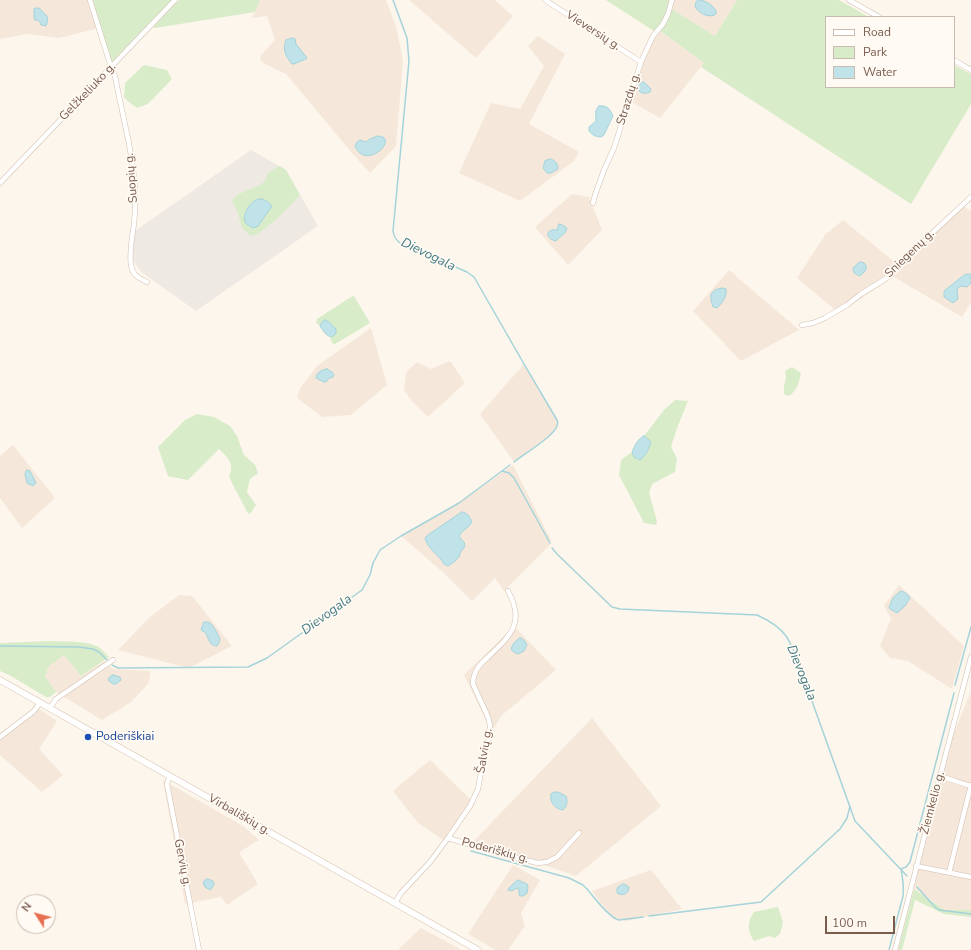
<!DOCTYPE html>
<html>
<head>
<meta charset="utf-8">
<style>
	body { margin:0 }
	#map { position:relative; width:971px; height:950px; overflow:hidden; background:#fdf6ec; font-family:"Nunito Sans",sans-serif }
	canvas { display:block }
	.legend { position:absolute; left:825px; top:16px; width:130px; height:72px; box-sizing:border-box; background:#fffaf3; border:1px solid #cabbb1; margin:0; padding:5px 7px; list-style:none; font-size:12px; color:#7a5c4d }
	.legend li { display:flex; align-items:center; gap:8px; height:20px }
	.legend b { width:20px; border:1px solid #cabbb1 }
	.north { position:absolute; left:16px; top:894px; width:40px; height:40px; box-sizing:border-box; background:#fffaf3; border:1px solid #cabbb1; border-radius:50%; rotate:306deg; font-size:11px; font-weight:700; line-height:16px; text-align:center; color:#7a5c4d }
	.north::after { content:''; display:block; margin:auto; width:14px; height:18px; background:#e76f51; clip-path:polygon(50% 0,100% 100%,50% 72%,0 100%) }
	.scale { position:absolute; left:825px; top:916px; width:70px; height:18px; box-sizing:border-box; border:2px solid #7a5c4d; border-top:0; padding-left:5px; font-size:12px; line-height:14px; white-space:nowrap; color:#7a5c4d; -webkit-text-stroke:3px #fffaf3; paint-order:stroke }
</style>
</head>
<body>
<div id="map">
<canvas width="971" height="950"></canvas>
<ul class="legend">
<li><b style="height:5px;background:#fff"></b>Road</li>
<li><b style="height:11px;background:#d8ecc9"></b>Park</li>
<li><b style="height:11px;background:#bfe3e8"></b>Water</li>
</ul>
<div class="north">N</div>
<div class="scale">100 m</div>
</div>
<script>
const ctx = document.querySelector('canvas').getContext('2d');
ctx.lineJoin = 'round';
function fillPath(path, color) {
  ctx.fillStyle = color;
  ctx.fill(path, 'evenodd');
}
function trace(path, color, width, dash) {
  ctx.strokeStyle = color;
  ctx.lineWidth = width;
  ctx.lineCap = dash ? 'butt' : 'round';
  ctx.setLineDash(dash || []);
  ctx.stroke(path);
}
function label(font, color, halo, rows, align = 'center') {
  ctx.font = font + ' "Nunito Sans",sans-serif';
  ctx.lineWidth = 3.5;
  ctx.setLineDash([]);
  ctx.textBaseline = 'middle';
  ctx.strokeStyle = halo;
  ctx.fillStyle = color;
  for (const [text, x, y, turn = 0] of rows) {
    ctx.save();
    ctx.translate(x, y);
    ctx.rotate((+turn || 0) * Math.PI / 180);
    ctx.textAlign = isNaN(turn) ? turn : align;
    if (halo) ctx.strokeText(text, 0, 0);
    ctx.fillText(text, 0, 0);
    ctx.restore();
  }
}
fillPath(new Path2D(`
	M0 0H90L99 28 59 38 27 34 0 39Z
	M260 0H386L396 26 403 61 396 146 370 173 351 152 286 74 265 64 260 60 261 55 275 40 267 16 252 18Z
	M409 0H495L513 16 476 58Z
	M674 0H737L715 36 672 9Z
	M659 30 704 63 660 118 630 101 642 65 654 38Z
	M538 36 565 54 529 124 579 152 574 161 520 201 459 173 491 103 520 109 544 66 528 46Z
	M572 194 589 197 602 230 568 265 535 227Z
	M960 204 971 211V302L962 317 894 277 839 313 797 278 825 235 843 220 897 264Z
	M729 270 799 330 741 361 693 311Z
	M371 328 387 385 351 415 322 417 297 398 300 388 317 366Z
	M450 361 465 383 428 417 411 400 404 390 406 372 417 362 431 369Z
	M524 364 557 420 558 424 553 432 541 442 514 462 480 414Z
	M13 445 55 498 22 528 0 498V456Z
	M513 465 551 540 550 545 504 591 495 578 472 601 445 574 401 536 459 503Z
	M899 585 964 646 952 689 908 661 890 658 880 646 891 619 884 606Z
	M179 595 192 596 232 646 189 668 118 650 150 617Z
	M514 626 556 670 501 716 494 728 487 722 464 675Z
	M64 654 81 676 104 661 113 669 150 671V676L148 684 131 702 102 720 56 692 45 676 49 666Z
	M970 694 971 695V910H945L911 886 946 752Z
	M39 709 57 721 39 749 63 775 42 792 0 755V739Z
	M592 718 661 806 576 876 538 863 470 845Z
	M430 760 475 804 448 843 418 823 393 791Z
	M163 780 243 826 259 840 241 851 240 854 258 884 227 905 221 897 185 904Z
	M513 865 540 880 521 913 525 926 508 950H496L468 934Z
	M651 870 682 909 627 921 613 919 592 891Z
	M421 928 462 950H398Z`), '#f5e8da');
fillPath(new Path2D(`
	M251 150 286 170 318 226 196 311 141 272 131 258 132 233Z`), '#efe9e4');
fillPath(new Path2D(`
	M90 0H175L111 67Z
	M179 0H260L255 12 155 28 153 27Z
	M606 0H670C668 12 663 23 654 31Z
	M737 0H839L869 17H826V87H954V65L971 74V104L911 204 701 67 704 63 659 30 666 23 672 9 715 36Z
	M144 65 167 70 172 79 148 104 137 108 129 102 124 97 125 83Z
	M280 166 286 170 300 195C291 205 264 234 251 236 242 229 241 227 239 217 238 212 234 206 232 201 238 188 266 191 267 174L275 168ZM252 202 271 206 258 226 244 217 245 212Z
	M354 296 370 323 335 344 332 343 330 337H331L320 325V326L316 323 317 319 351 297Z
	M792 367 801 373C799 382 797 391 789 396L784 394V386L786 378 785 371Z
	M675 400 688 401 677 428 671 447 677 458 675 472 652 484 649 493 657 521 656 525 644 523 619 475 621 460 632 452 634 457 639 460C649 453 649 449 647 438L644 436 664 410Z
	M197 414 214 417 230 426 237 436 244 455 255 465 258 473 250 479 247 492 256 505 250 514 247 512 229 477C235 463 228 458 219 449L188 480 168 476 158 447 185 420Z
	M51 641C65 642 89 640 100 648 103 651 106 654 109 657L81 676 64 655 49 666 45 676 56 692 50 697H46L11 676 0 671V643Z
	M914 889 945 910H971V917L944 914 915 900 902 950H898Z
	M778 907 783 922 780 934 775 938 769 936 754 941C747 931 747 922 754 912Z`), '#d8ecc9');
const water = new Path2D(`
	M699 0C705 0 714 6 716 11V14C709 19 698 13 695 6L696 2Z
	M37 8C42 9 38 7 42 11 48 17 49 17 46 26L41 25C40 21 39 21 35 20L34 18V9Z
	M293 38 295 39 296 44 307 58 306 59 294 64H292C286 56 282 51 286 40Z
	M644 82 651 89 650 92C644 95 637 93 638 86L641 83Z
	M599 106C607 105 610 109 613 116L604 135 601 137C596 137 592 135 589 131V127L596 121C596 114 594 111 599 106Z
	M378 136C401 137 366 172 355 146L357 142 360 140 366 142 370 139Z
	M551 159C556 161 558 164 558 169L551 173H547L543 168 545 161Z
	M262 199 268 202 272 206 258 226 253 228C250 226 247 225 245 222 242 215 250 203 256 200 257 199 261 199 262 199Z
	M559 224C576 228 561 235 556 241 545 239 545 228 557 230Z
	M861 262 864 263 866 265V270L860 276C855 274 853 273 853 268L858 263Z
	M970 274 971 275V283L967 287 961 286 957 289 958 299 953 303 944 297V291L964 275Z
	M723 288 726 289C727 297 722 303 717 308L713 307 711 300V294L715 290Z
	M325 320 329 322 336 329V333C330 342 324 332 320 326L322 322Z
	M327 369 332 372 334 375 333 377 329 378 326 382H324L316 378C317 372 321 370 327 369Z
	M644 436 647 438 651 442C648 450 646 456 640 460L634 457 632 452C635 446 637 439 644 436Z
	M27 470 30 471 36 483 33 486 27 483 25 474Z
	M462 512C468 513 470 517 472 522 469 528 462 530 459 536L461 539 464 542 465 546 460 553 459 557 454 562 448 566 444 564C439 555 427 548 425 538L428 535Z
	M901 591C905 592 908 594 910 598L905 606 897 613 890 609 889 607 893 598Z
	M204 622C206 622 207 622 208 622 213 623 218 635 220 639L219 643 217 646C210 646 208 639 206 633L201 630 202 627Z
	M520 638 524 640 527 645 524 651 518 654C515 653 513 652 511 649 512 645 516 640 520 638Z
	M113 675 120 677 121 680 116 684H113L108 680C109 677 110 676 113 675Z
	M555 792H558L566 796C568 801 567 806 563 810 555 809 549 802 551 794Z
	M208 879 213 881 214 884 212 888 210 890 205 887 203 883 205 880Z
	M518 880 527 884 528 887 527 893C524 896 522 897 519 895V889L517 888 512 891 508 890V889L514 883Z
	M624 884 629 887C629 893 623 897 617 893V888L621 885Z`);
fillPath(water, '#bfe3e8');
trace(water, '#a5d3da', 1);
trace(new Path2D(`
	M393 0 407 38 409 61 393 231C394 237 396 240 400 243L467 272 474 277 524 364 557 420C558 423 558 423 557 426 553 437 524 454 514 462
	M502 471 509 473 514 478 550 543
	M552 548 557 554 612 607 620 609 757 615C768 620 779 626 786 636 789 640 791 646 794 651L855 821 907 876
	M0 646 79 647 93 649 99 652 107 660
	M112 665 118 668 248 667 267 658 362 590 370 575 373 563 380 550 401 536 459 503 510 465
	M955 685 971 627
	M471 851 569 878 583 885 587 889C594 897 609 918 619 920L643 917
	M917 887 936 908 939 910 971 914
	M649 916 761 902 840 829 847 818 850 806
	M889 950 903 896C904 887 903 879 901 869L906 867 910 862 954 693`), '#a5d3da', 1.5);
const minor = new Path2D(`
	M90 0 111 67 115 76C122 114 133 152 135 190 136 201 135 213 134 224 132 238 129 252 131 266 133 276 139 278 147 282
	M545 0 641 62
	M849 0 879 17
	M954 60 971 70
	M0 183 175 0
	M593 203 595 195 604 170 614 148 641 62 653 36 663 24 668 14 672 0
	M802 325 813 323 825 318 847 305 861 294 890 276 897 267 929 236 971 197
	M50 708 56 699 113 660
	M0 737 34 711 40 703
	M170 776 167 784 199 950
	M940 776 971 786
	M448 838 504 855 538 863 547 862 557 857 579 833
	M916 866 971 877
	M949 873 971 785
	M395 903 401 893 430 862 448 838 470 806 478 789 485 751 489 737 490 725 488 717 473 684C473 672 479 665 487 658 510 636 526 623 508 591
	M895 950 971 657`);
const secondary = new Path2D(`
	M0 680 478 950`);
trace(minor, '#d1beb0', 5.5);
trace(secondary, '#d6c0b0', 7);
trace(minor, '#fff', 4.5);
trace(secondary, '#fff', 6);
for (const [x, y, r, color] of [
	[88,737,4,"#1a4fb4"]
]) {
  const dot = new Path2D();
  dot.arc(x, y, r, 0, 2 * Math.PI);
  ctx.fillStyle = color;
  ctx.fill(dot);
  trace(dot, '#fffaf3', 1.5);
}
label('12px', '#7a5c4d', '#fffaf3', [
	["Vieversių g.",593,31,33],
	["Gelžkeliuko g.",88,92,-46],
	["Strazdų g.",629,99,-73],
	["Suopių g.",132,178,-95],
	["Sniegenų g.",910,254,-44],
	["Šalvių g.",485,751,-80],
	["Žiemkelio g.",933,803,-75],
	["Virbališkių g.",239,815,30],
	["Poderiškių g.",495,851,15],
	["Gervių g.",182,863,79]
]);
label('12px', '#164399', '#fffaf3', [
	["Poderiškiai",96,737]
], 'left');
label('italic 13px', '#437c86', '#fffaf3', [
	["Dievogala",428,255,26],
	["Dievogala",327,615,-36],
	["Dievogala",801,673,68]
]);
</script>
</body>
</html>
